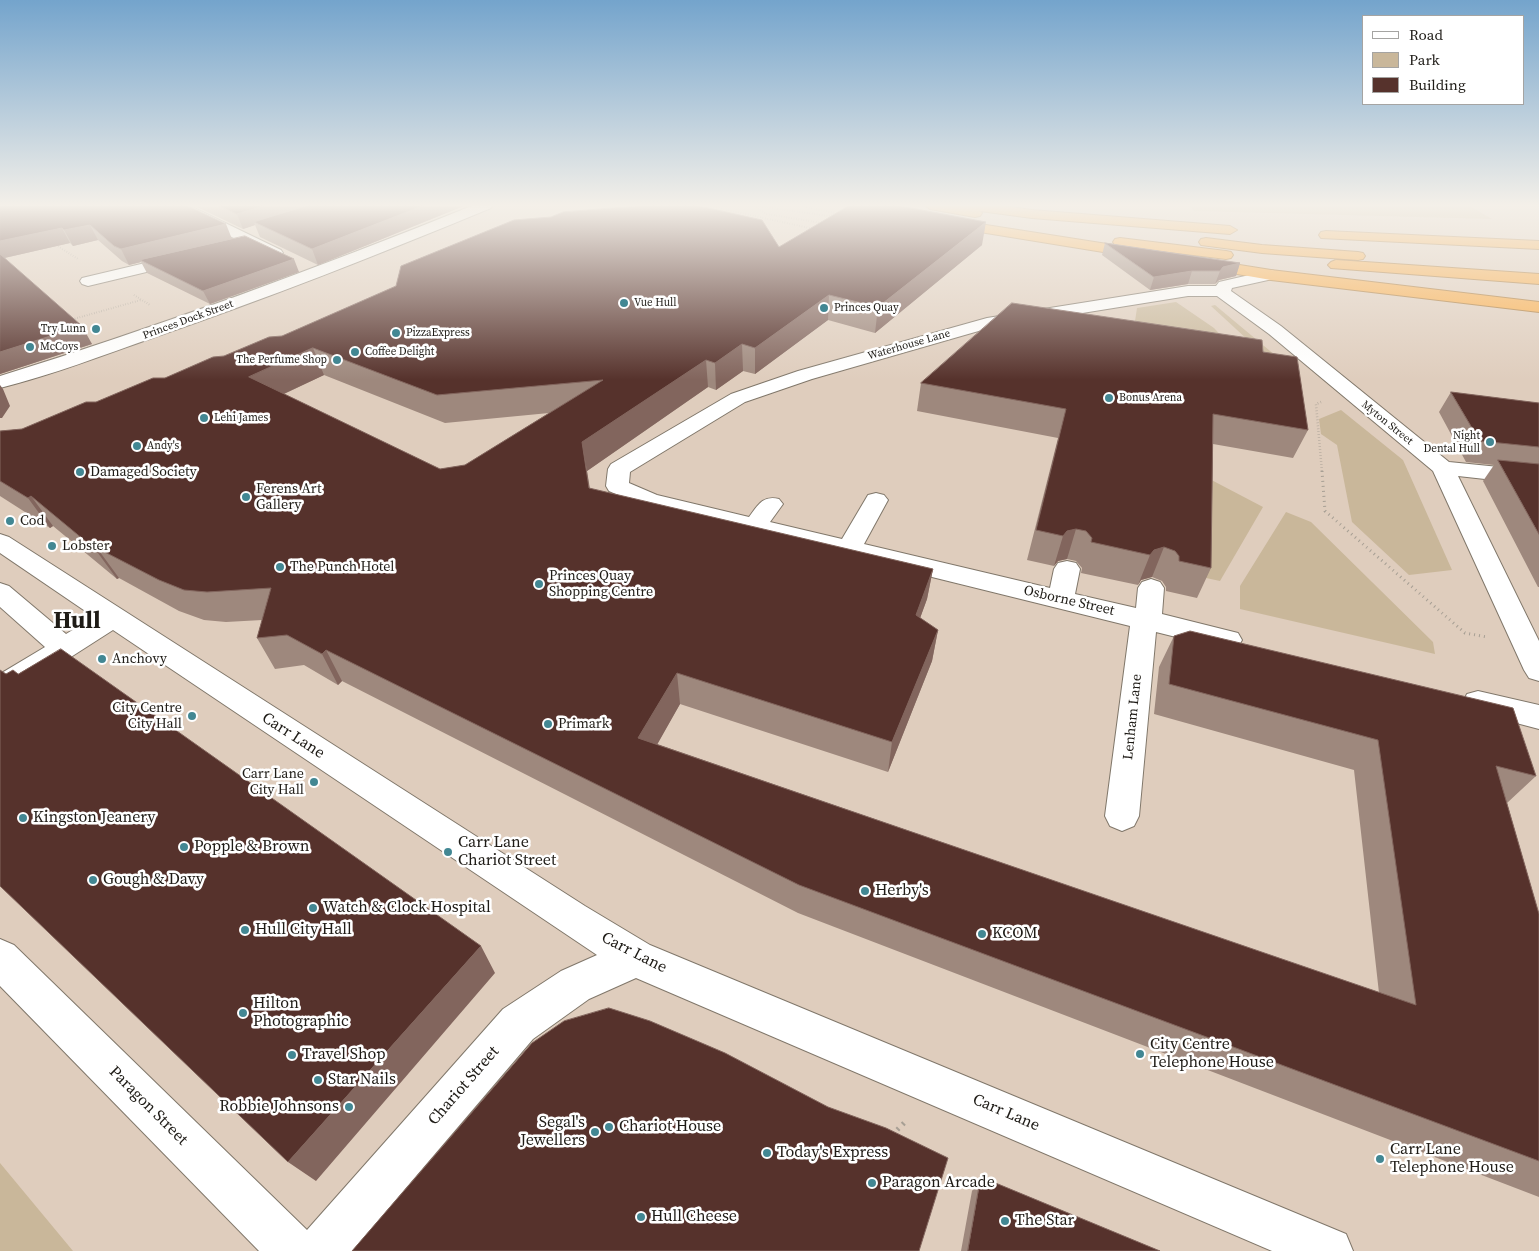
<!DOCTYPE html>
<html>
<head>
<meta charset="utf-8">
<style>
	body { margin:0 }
	#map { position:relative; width:1539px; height:1251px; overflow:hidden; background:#e7ddce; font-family:"Source Serif 4",serif }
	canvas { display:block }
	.legend { position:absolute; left:1362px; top:15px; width:162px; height:90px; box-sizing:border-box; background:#fff; border:1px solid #a5a4a2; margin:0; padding:6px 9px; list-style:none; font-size:15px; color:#1e1b16 }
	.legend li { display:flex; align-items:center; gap:10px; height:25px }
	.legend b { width:25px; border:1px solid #a5a4a2 }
</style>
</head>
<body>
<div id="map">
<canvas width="1539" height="1251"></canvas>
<ul class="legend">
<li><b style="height:6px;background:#fff"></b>Road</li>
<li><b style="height:14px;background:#c9b79a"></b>Park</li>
<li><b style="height:14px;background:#56322c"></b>Building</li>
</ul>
</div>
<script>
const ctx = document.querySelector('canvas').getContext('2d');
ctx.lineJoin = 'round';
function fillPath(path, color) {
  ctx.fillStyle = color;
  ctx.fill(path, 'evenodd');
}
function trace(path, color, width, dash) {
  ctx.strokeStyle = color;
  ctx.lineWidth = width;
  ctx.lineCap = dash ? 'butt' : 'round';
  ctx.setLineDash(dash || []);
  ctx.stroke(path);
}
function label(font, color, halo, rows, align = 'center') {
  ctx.font = font + ' "Source Serif 4",serif';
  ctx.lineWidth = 5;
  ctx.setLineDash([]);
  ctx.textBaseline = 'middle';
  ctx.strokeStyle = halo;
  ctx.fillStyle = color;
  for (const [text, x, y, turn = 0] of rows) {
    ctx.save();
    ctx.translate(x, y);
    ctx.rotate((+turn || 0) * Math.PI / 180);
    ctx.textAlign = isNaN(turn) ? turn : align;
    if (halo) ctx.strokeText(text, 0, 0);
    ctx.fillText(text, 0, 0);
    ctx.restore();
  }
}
fillPath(new Path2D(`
	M0 205H1539V1251H0Z`), '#dfcdbd');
fillPath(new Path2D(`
	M1159 205H1468L1492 219 1194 211 1190 206Z
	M1176 302 1214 328 1234 349 1132 341 1137 308Z
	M1215 305 1300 376 1286 375 1211 306Z
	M1341 410 1403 460 1452 570 1409 575 1352 522 1337 445 1321 434 1319 419Z
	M1200 474 1263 507 1220 581 1197 576Z
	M1286 512 1311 522 1433 642 1435 654 1240 609V586Z
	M0 1163 73 1251H0Z`), '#c9b79a');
const minor = new Path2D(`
	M171 205H188L281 250 283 253 281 256H271L172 208Z
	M474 205H492L491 208C380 254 268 298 155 337 104 355 52 375 0 388V376C161 326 318 268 474 205Z
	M179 255 184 257 187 260 184 263 88 286 82 284 80 281 82 278Z
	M1271 270 1277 272 1279 275 1277 278 1232 288 1231 291 1281 326 1449 462 1539 471V485L1458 476 1539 641V681L1529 678 1524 670 1433 471 1269 334 1217 296H1188L989 328 812 379 745 402 630 472 629 483 657 495 749 517C758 505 763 495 779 499L783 504 770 522 842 539 868 495 876 493 884 495 888 500 864 544 1050 588 1054 569 1058 563 1067 561 1076 563 1080 569 1075 594 1136 608 1138 588 1142 582 1151 579 1160 582 1164 588 1162 614 1238 633 1242 640 1238 647 1228 650 1156 632 1139 816 1134 826 1122 831 1110 826 1105 816 1130 626 641 505 609 491 606 486 608 469 611 464 731 394 798 371 987 318 1188 286H1216L1219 282Z
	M0 534 9 537 585 906 650 945 1346 1234 1353 1251H1272L636 978 589 999 533 1039 352 1251H259L0 986V939L14 945 307 1230 503 1009 561 971 597 955 113 630 10 696 0 699V674L45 647 0 607V583L9 586 66 634 94 617 0 553Z
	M1478 691 1539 705V729L1467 710 1463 702 1467 694Z`);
const highway = new Path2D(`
	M924 205H997L1032 210 1230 226 1237 230 1230 234 1032 218 980 211 982 213 980 216 975 217 930 209Z
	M948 219 1120 246 1115 245 1113 242 1115 239 1120 238 1226 251 1231 252 1233 255 1231 258 1226 259 1120 246 1145 251 1147 254 1145 257 1140 258 943 226 941 223 943 220Z
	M1326 231 1539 241V249L1321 238 1319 235 1321 232Z
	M1206 238 1262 245 1358 252 1363 253 1365 256 1363 259 1358 260 1262 253 1201 245 1199 242 1201 239Z
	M1202 259 1271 270 1539 302V312L1271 280 1197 267 1194 264 1197 261Z
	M1336 260 1539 274V284L1331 268 1328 265 1331 262Z`);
trace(minor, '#80776a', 2);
trace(highway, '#ac7a39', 2);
trace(new Path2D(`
	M704 205 814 229
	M750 205 829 216 835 213 797 205
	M754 206 766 214 822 223
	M56 245 78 259
	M134 295 150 305
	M70 320 141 300`), '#a79f94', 2, [0.5, 2]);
trace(new Path2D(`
	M1321 402 1316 404 1322 472`), '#a79f94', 2.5, [0.5, 2.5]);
trace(new Path2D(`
	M1322 471 1325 511 1465 633 1487 637`), '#a79f94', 3, [1, 4]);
trace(new Path2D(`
	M892 1135 907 1120`), '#a79f94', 5, [2, 5.5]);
fillPath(minor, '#fff');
fillPath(highway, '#f9ad4c');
fillPath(new Path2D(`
	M0 205 232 238 299 272 210 304 147 273 141 262 129 265 122 261 98 240 73 246 70 243 4 258 92 344 0 374Z
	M193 205H466L318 265 260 237 255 225 243 229Z
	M1105 243 1240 263 1236 276 1219 280 1215 284H1188L1150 290 1102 255Z
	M982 245 875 333 828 320 755 374 743 371 716 390 708 387 587 471 590 489 933 569 927 599 920 618 938 630 932 661 888 772 680 704 657 744 1379 993 1354 770 1154 714 1159 667 1174 636 1536 776 1507 803 1539 914V1197L798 913 342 681 338 685 304 665 275 669 257 638 262 620 226 622 204 620 179 611 119 578 117 579 53 526 50 528 0 496V431L22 429 282 336 779 247ZM324 375 445 423 549 413 465 465 440 469 284 394Z
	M1263 352 1308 430 1293 458 1213 444 1211 568 1197 598 1166 591V587L1162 581 1152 577 1141 580 1138 585 1081 573 1082 568 1076 561 1067 559 1058 561 1054 566 1027 560 1058 438 917 411 921 383Z
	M1451 392 1539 403V587H1538L1483 481 1494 465 1466 462 1439 412Z
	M981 1177 1160 1251H961L972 1191Z`), '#9e887d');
fillPath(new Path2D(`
	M266 205H319L254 222 255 225 243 229 237 214Z
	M425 205H466L318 265 312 249Z
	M986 222 982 245 875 333 878 307Z
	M226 224 232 239 140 260 141 262 129 265 121 249Z
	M90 225 98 240 73 246 64 230Z
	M62 228 70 243 0 259V241Z
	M294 259 299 272 210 304 203 291Z
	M1240 263 1236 276 1219 280 1215 284 1220 271 1223 267Z
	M1192 271 1188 284 1150 290 1154 277Z
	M829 295 828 320 755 374V348Z
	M82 326 92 344 0 374V352Z
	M742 344 743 371 716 390 715 363Z
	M313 348 324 375 262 404 249 377Z
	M706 360 708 387 587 471 595 518 582 442Z
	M0 385 3 389 10 406 2 418H0Z
	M31 496 53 526 50 528 28 498Z
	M1076 529 1067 559 1058 561 1054 566 1063 536 1067 531Z
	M1164 547 1152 577 1141 580 1138 585 1150 555 1154 550Z
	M97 548 119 578 117 579 95 549Z
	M933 569 927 599 910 646 916 615Z
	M938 630 932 661 888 772 892 742Z
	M326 650 342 681 338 685 322 654Z
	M677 673 680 704 644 768 638 738Z
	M481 946 495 973 316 1181 288 1162Z`), '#82655d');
const building = new Path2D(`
	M0 205H186L226 224 121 249 114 246 90 225 64 230 62 228 0 241Z
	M218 205H266L237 214Z
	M309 205H425L312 249 254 222Z
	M650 205H695L762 220 779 247 850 205H895L986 222 878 307 829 295 755 348 742 344 715 363 706 360 582 442 589 488 933 569 916 615 938 630 892 742 677 673 638 738 1416 1005 1378 740 1169 684 1174 636 1190 631 1513 708 1536 776 1496 766 1539 914V1161L799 885 326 650 322 654 287 635 257 638 271 588 207 592 184 590 159 580 97 548 95 549 31 496 28 498 0 481V431L22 429 86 402H96L153 378H165L213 357 224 356 269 337 282 336 396 286 401 266 514 220 551 217 563 212ZM313 348 437 395 603 380 465 465 440 469 249 377Z
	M245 236 294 259 203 291 140 260Z
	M1105 243 1240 263 1223 267 1220 271H1192L1154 277Z
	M0 254 82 326 0 352Z
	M1012 303 1262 340 1263 352 1297 357 1308 430 1213 414 1211 568 1179 561V556L1175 551 1164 547 1154 550 1150 555 1091 542 1092 538 1086 531 1076 529 1067 531 1063 536 1036 530 1066 409 921 383Z
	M1451 392 1539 403V447L1480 441Z
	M1498 460 1539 464V534Z
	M61 649 481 946 288 1162 0 886V670L6 674 13 670 18 674Z
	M609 1008 650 1021 725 1053 828 1107 886 1128 948 1158 919 1251H352L532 1043 564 1021Z
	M981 1177 1160 1251H968Z`);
fillPath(building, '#56322c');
trace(building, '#82655d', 1);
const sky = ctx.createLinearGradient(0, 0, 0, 380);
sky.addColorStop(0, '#74a4cc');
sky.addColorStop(0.54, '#f4f0e9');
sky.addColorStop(1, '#f4f0e900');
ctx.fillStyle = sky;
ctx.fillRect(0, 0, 1539, 380);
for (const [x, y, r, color] of [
	[624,303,5,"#428793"],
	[824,308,5,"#428793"],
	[96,329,5,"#428793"],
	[396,333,5,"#428793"],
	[30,347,5,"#428793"],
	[355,352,5,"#428793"],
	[337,360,5,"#428793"],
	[1109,398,5,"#428793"],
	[204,418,5,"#428793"],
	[1490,442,5,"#428793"],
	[137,446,5,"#428793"],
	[80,472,5,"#428793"],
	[246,497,5,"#428793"],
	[10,521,5,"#428793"],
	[52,546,5,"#428793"],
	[280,567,5,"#428793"],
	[539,584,5,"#428793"],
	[102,659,5,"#428793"],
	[192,716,5,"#428793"],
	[548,724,5,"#428793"],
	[314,782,5,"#428793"],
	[23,818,5,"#428793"],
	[184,847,5,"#428793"],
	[448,852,5,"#428793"],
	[93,880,5,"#428793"],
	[865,891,5,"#428793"],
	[313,908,5,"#428793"],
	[245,930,5,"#428793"],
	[982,934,5,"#428793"],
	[243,1013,5,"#428793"],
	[1140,1054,5,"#428793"],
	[292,1055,5,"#428793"],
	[318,1080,5,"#428793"],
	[349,1107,5,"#428793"],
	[609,1127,5,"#428793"],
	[595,1132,5,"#428793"],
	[767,1153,5,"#428793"],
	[1380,1159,5,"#428793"],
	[872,1183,5,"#428793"],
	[641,1217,5,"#428793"],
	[1005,1221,5,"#428793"]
]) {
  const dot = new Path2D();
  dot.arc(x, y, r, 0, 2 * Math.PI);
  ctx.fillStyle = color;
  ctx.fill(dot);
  trace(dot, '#fff', 2);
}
label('11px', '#1e1b16', '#fff', [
	["Vue Hull",634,303],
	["Princes Quay",834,308],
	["Try Lunn",86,329,"right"],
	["PizzaExpress",406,333],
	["McCoys",40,347],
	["Coffee Delight",365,352],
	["The Perfume Shop",327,360,"right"],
	["Bonus Arena",1119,398],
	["Lehi James",214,418],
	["Night",1480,436,"right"],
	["Dental Hull",1480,449,"right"],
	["Andy's",147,446]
], 'left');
label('11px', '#1e1b16', '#fff', [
	["Princes Dock Street",188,320,-20],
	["Waterhouse Lane",909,345,-16],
	["Myton Street",1387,423,39]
]);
label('14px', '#1e1b16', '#fff', [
	["Damaged Society",90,472],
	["Ferens Art",256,489],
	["Gallery",256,505],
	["Cod",20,521],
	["Lobster",62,546],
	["The Punch Hotel",290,567],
	["Princes Quay",549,576],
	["Shopping Centre",549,592],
	["Anchovy",112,659],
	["City Centre",182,708,"right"],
	["City Hall",182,724,"right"],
	["Primark",558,724],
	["Carr Lane",304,774,"right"],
	["City Hall",304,790,"right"]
], 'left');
label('14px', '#1e1b16', '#fff', [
	["Osborne Street",1069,601,13],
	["Lenham Lane",1133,717,-84]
]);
label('16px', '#1e1b16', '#fff', [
	["Carr Lane",293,736,33],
	["Carr Lane",634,953,27],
	["Chariot Street",464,1086,-49],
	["Paragon Street",148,1106,45],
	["Carr Lane",1006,1113,23]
]);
label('16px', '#1e1b16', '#fff', [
	["Kingston Jeanery",33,818],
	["Carr Lane",458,843],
	["Chariot Street",458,861],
	["Popple & Brown",194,847],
	["Gough & Davy",103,880],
	["Herby's",875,891],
	["Watch & Clock Hospital",323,908],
	["Hull City Hall",255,930],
	["KCOM",992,934],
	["Hilton",253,1004],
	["Photographic",253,1022],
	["City Centre",1150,1045],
	["Telephone House",1150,1063],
	["Travel Shop",302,1055],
	["Star Nails",328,1080],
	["Robbie Johnsons",339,1107,"right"],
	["Segal's",585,1123,"right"],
	["Jewellers",585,1141,"right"],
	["Chariot House",619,1127],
	["Carr Lane",1390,1150],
	["Telephone House",1390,1168],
	["Today's Express",777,1153],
	["Paragon Arcade",882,1183],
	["Hull Cheese",651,1217],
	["The Star",1015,1221]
], 'left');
label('bold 24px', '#1e1b16', '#fff', [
	["Hull",77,622]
]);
</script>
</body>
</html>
